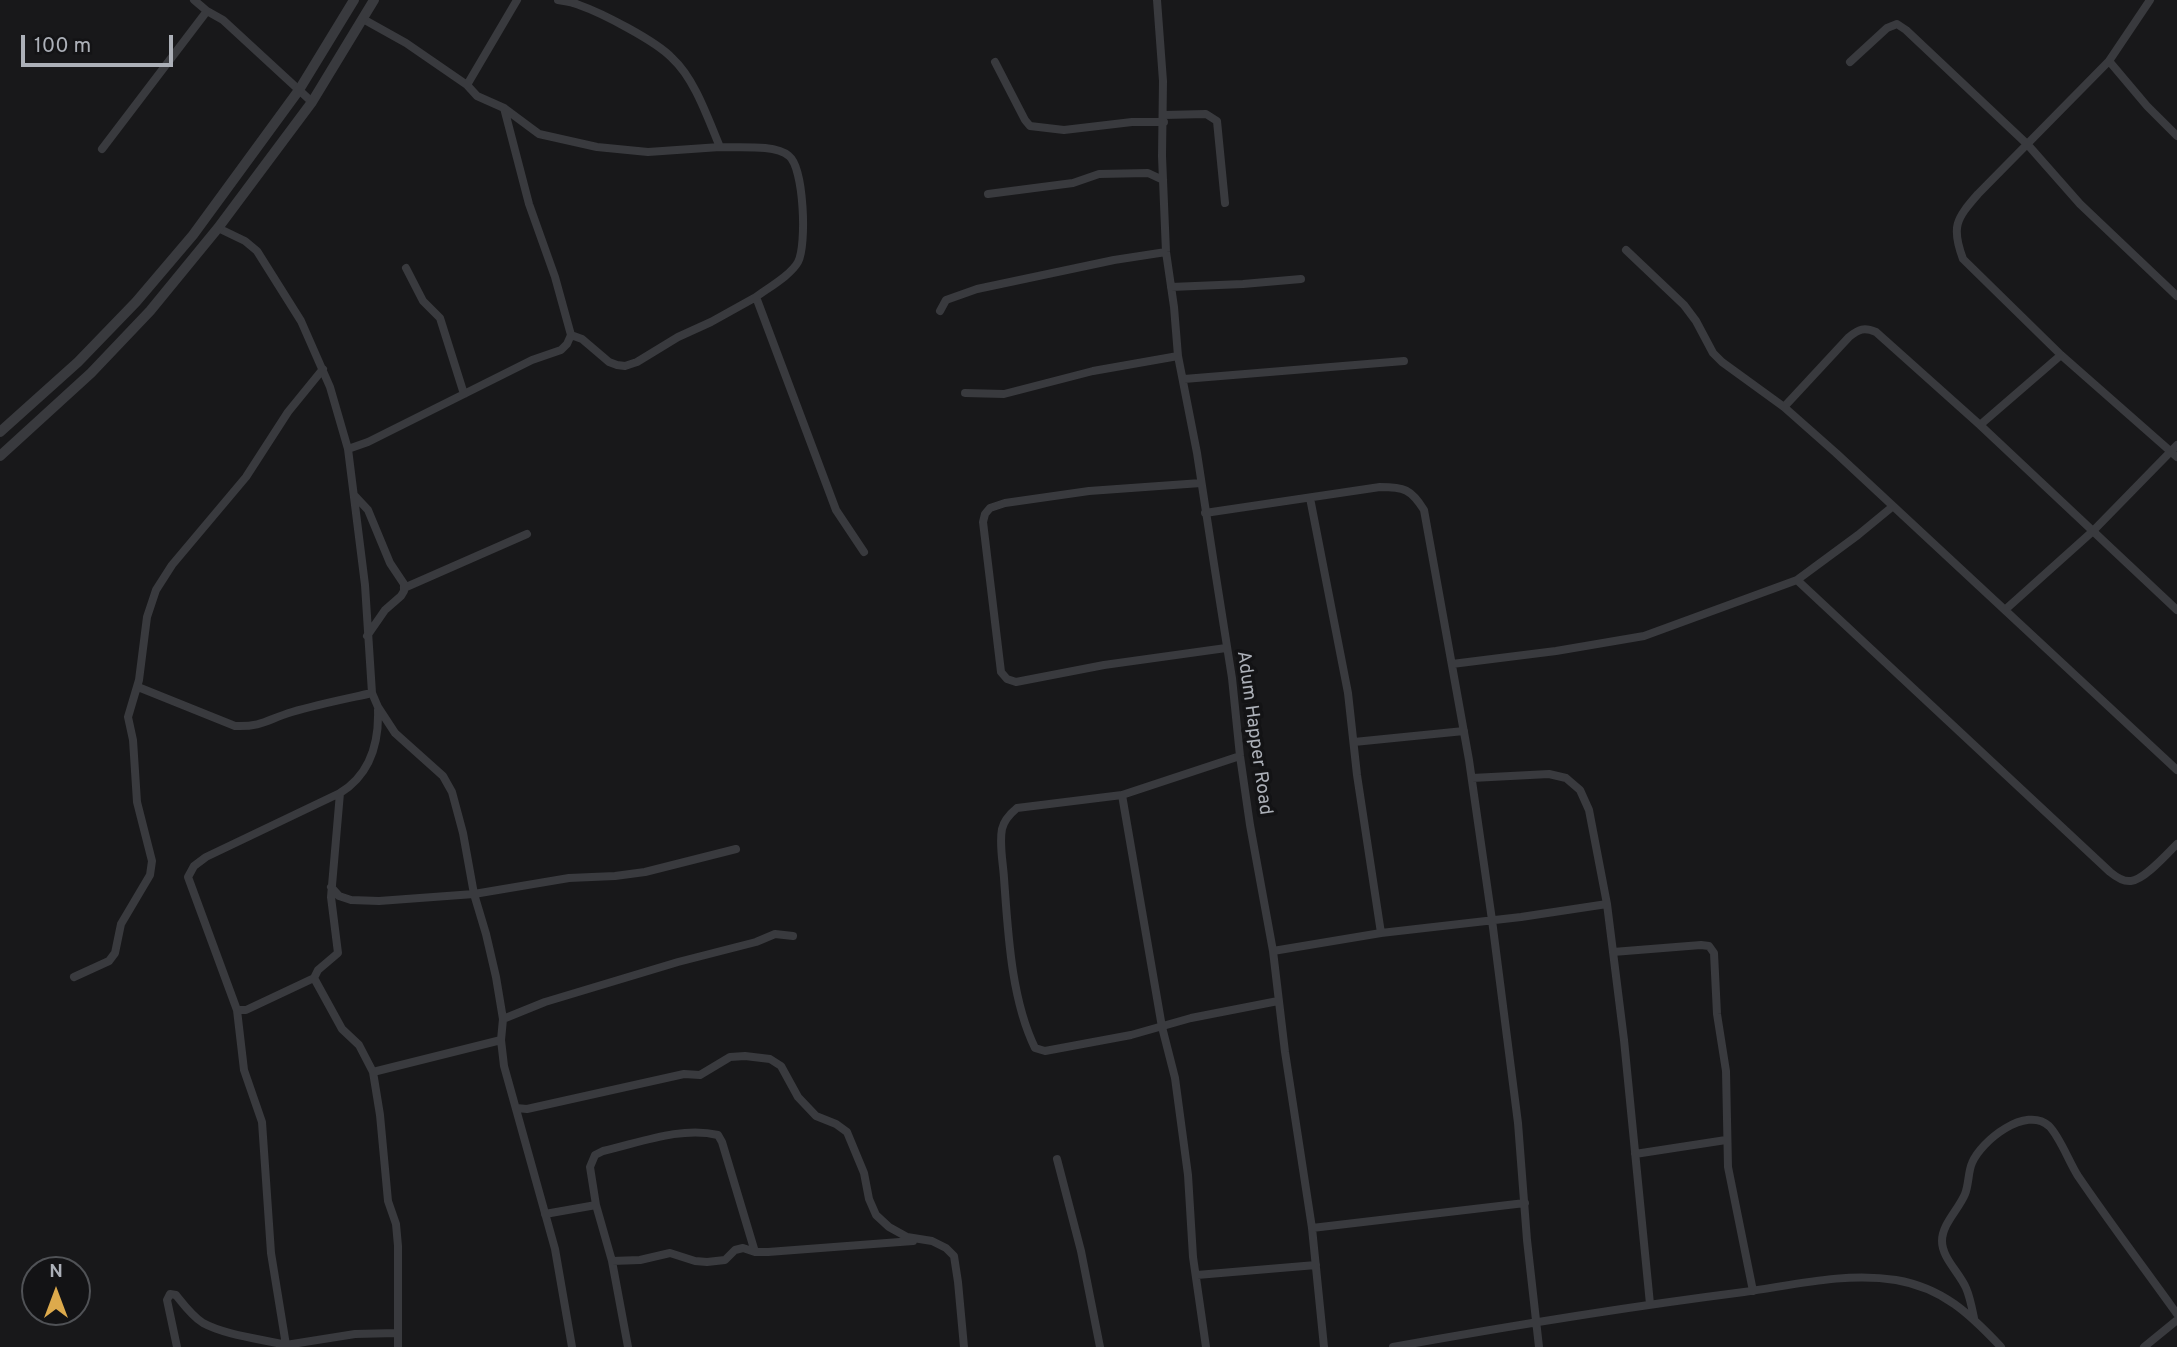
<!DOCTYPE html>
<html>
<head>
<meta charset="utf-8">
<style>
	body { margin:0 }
	#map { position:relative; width:2177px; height:1347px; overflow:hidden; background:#18181a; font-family:Overpass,sans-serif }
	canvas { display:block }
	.north { position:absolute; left:21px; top:1256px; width:70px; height:70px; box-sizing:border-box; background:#131315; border:2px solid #505256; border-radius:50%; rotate:0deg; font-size:19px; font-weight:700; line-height:28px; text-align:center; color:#acb0b8 }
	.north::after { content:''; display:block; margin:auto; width:24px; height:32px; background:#ddaa4c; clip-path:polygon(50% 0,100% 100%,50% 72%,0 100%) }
	.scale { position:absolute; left:21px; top:35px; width:152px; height:32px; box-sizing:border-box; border:4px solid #acb0b8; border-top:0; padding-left:9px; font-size:21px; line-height:24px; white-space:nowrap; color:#acb0b8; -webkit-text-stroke:5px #131315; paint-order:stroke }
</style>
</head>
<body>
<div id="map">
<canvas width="2177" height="1347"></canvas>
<div class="north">N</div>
<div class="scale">100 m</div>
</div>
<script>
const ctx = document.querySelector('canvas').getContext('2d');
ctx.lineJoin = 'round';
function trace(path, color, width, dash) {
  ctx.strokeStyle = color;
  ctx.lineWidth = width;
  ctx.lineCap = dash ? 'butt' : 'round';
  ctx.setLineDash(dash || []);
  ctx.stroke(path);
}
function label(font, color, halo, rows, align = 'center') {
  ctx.font = font + ' Overpass,sans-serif';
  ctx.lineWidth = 7;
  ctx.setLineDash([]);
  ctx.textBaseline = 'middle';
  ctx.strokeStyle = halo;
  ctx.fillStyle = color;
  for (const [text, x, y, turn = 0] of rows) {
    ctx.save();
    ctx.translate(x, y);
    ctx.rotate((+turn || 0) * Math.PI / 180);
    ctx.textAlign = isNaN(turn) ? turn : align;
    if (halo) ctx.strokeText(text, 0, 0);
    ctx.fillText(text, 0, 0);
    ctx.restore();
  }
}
trace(new Path2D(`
	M194 0 207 11 223 20 312 102
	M558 0C565 1 573 2 579 5 602 13 656 41 672 58 695 79 708 119 720 147 738 148 775 144 789 156 804 168 807 245 798 262 791 275 768 288 756 297L836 510 864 552
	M1157 0 1163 81 1162 156 1166 252 1174 307 1178 356 1197 453 1214 564 1232 678 1240 756 1250 825 1273 951 1285 1052 1312 1228 1324 1347
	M2150 0 2109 61 1978 194C1956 219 1951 227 1963 259L2061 355 2177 457
	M363 19 406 43 467 85 477 96 504 108 539 134 597 147 648 152 720 147
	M2109 61 2147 106 2177 136
	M995 62 1025 120 1030 126 1064 130 1132 122H1164
	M1850 62 1887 28 1897 24 1906 30 2028 145 2080 204 2177 296
	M467 85 517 0
	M1164 115 1206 114 1217 121 1225 203
	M102 149 207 11
	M988 194 1073 183 1099 174 1148 173 1163 180
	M218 228 245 241 257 251 301 321 330 387 348 449 365 585 372 693 378 707 395 733 443 776 452 792 463 833 474 894 486 934 496 977 503 1019 501 1040 504 1066 555 1249 572 1347
	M1626 250 1684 305 1696 321 1713 353 1722 362 1784 407 1836 453 2177 770
	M406 268 423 301 440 318 464 394
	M1171 287 1243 284 1301 279
	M940 311 946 300 977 289 1114 260 1166 252
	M571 335 582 339 609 362 617 365 625 366 637 362 678 337 711 322 756 297
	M1184 379 1404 361
	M965 393 1004 394 1093 371 1178 356
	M1784 407 1849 337C1859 329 1864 327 1876 332L1980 425 2177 610
	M1980 425 2061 355
	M348 449 368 442 532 360 561 350 567 344 571 335 555 277 529 204 504 108
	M1201 483 1089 491 1005 503 990 508 985 514 983 522 1001 672 1007 679 1016 682 1104 665 1226 648
	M354 495 368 510 390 563 404 584V591L401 596 385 610 367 636
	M1310 498 1348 693 1357 775 1381 933
	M1205 513 1380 487C1404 487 1411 489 1424 510L1469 760 1492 920 1518 1123 1527 1240 1539 1347
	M1797 580 2110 872C2116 877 2123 882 2131 881 2144 880 2167 854 2177 844
	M404 588 527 534
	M2006 609 2093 531 2177 445
	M1452 664 1556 651 1644 636 1797 580 1858 535 1892 507
	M138 687 235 726C263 727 268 719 292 712 319 704 345 699 372 693
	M378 710C379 743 371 774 340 793L331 897 338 953 318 970 314 978 342 1029 359 1045 373 1072 380 1115 388 1201 396 1224 398 1246V1347
	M1354 742 1464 731
	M1240 756 1122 795 1017 808C1011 813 1004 820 1002 829 999 844 1003 862 1004 878 1008 932 1011 999 1035 1048L1045 1051 1131 1035 1191 1018 1278 1001
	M1472 778 1549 774 1566 778 1580 790 1589 810 1607 904 1624 1040 1650 1304
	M1122 795 1162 1027 1175 1078 1188 1175 1193 1257 1206 1347
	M331 887 339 896 351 900 379 901 474 894 569 878 615 876 645 872 736 849
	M1273 951 1381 933 1521 917 1607 904
	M1613 952 1701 945 1709 946 1714 953 1717 1014 1726 1071 1728 1167 1753 1291
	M74 977 109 961 115 953 121 924 150 875 152 861 137 802 133 740 128 717 139 680 147 617 156 590 172 565 246 477 288 412 323 369
	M314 978 246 1010H237L188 877 194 866 206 857 340 793
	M503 1019 545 1002 678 962 756 942 775 934 793 936
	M373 1072 501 1040
	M516 1108 527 1109 684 1074 700 1075 730 1057 745 1056 770 1059 781 1066 798 1097 816 1116 836 1124 847 1132 864 1173 869 1199 876 1215 889 1227 907 1237 932 1241 946 1248 954 1256 958 1282 964 1347
	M1635 1154 1726 1140
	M1057 1159 1081 1251 1100 1347
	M596 1205 590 1167 595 1155 603 1151C639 1143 681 1126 718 1135L722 1142 755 1252
	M545 1214 596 1205 612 1261 628 1347
	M1312 1228 1525 1203
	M612 1261 640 1260 670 1253 695 1261 707 1262 725 1260 735 1250 743 1248 755 1252H768L913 1241
	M1197 1275 1316 1265
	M1974 1318C1972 1308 1970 1297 1966 1288 1959 1272 1942 1258 1942 1241 1942 1224 1959 1209 1965 1194 1969 1184 1968 1172 1972 1163 1981 1141 2026 1105 2049 1126 2060 1137 2069 1162 2078 1176 2110 1223 2144 1268 2177 1314
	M177 1347 167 1300 170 1294 176 1295C184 1305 192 1316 203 1323 225 1335 261 1339 286 1345L271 1253 262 1122 244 1070 237 1010
	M286 1347V1345L355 1334 397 1333
	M1393 1347C1509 1326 1626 1307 1744 1292 1794 1285 1845 1272 1896 1280 1943 1288 1970 1314 2001 1347
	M2144 1347 2177 1320`), '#393a3e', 8);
trace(new Path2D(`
	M0 432 78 362 136 302 193 235 299 90 354 0
	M0 456 91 373 150 311 218 228 312 102 374 0`), '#393a3e', 10);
label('19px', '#acb0b8', '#131315', [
	["Adum Happer Road",1253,733,82]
]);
</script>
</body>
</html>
